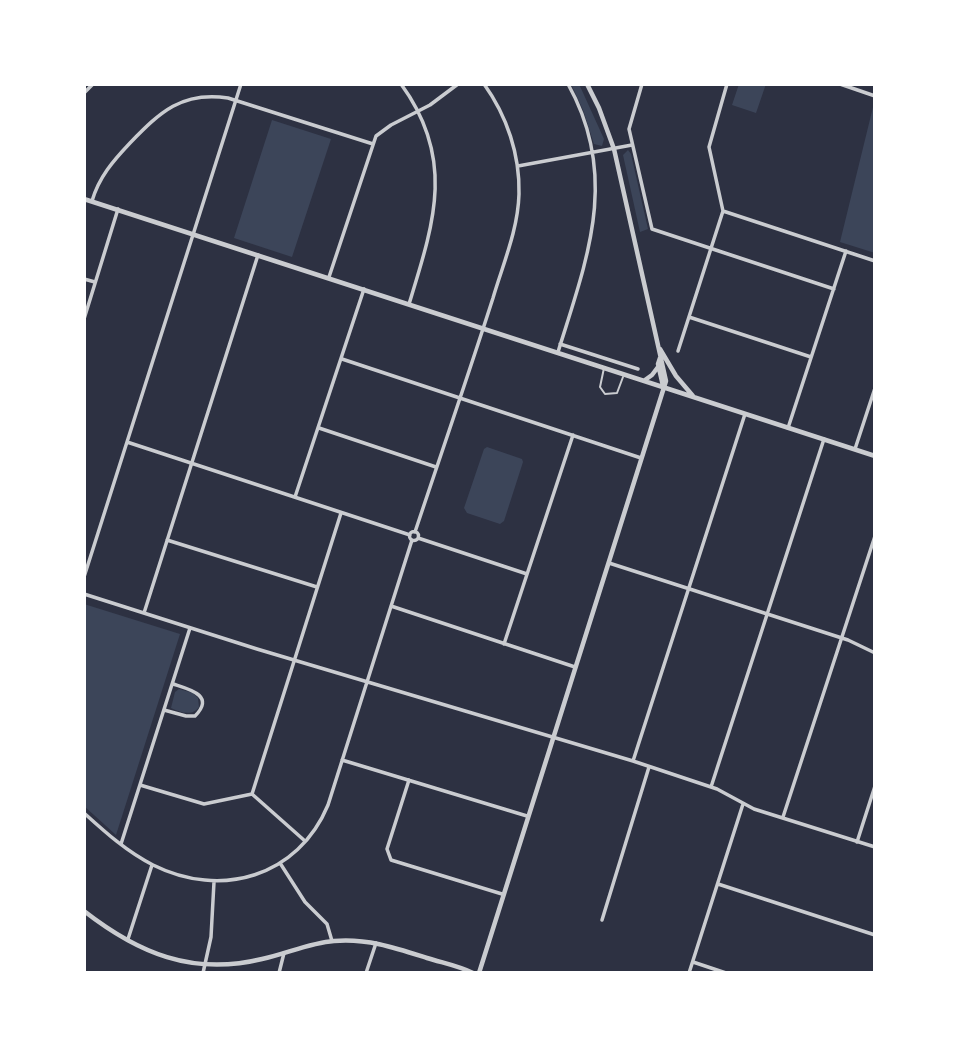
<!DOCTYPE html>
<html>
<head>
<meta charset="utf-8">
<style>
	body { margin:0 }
	#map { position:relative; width:959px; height:1057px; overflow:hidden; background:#2d3142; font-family:Signika,sans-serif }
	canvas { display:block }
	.frame { position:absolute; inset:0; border:86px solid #fff; pointer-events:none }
</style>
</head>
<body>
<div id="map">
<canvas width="959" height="1057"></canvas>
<div class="frame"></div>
</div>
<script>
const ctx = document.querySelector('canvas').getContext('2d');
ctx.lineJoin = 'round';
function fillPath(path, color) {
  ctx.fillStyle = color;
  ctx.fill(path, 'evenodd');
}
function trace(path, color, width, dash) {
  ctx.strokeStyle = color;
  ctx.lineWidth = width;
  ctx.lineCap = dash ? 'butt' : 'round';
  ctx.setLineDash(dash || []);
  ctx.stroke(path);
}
fillPath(new Path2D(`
	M571 84H579L604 139 602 146 594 144 583 110Z
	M739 84H766L756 113 732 105Z
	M874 103 875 104V253L840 242Z
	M272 120 331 139 292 257 234 238Z
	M628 150 631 154 648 229 640 232 623 155Z
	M487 447 522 459 523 462 504 521 500 524 467 513 464 508 484 449Z
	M84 604 180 634 116 835 84 806Z
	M179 689 193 693 198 698 199 707C192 717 180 712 171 708L175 692Z`), '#3c4559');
trace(new Path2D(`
	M604 368 600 387 605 394 617 393 623 377`), '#caccd0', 2);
trace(new Path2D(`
	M401 84C456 159 434 223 409 304
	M642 84 629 129 652 229 834 289
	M840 84 875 96
	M84 93 93 84
	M518 166 632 145
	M92 201C99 177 113 161 130 143 160 112 182 91 228 98L373 144
	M723 211 875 261
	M329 277 376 136 391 125 430 105 458 84
	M84 279 95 282
	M689 317 811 357
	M84 319 118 209
	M560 344 638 369
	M678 351 723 211 709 147 727 84
	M558 352C587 259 620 177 568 84
	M342 359 641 458
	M319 428 436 467
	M788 428 846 251
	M127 442 410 535
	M855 449 875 388
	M295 497 364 289
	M409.5 536a4.5 4.5 0 1 1 9 0a4.5 4.5 0 1 1-9 0Z
	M415 532C441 454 468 376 493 298 503 264 518 230 519 194 520 155 507 116 484 84
	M418 538 527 574
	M167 540 317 587
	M609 563 848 640 875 653
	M84 577 241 84
	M84 594 257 649 633 761 717 789 754 809 875 847
	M391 606 575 667
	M144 613 258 255
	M504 644 573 435
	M164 710 186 716H195C216 695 188 689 173 684
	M342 760 527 816
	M633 761 745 414
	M409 780 387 849 391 860 502 894
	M140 785 204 804 252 794 305 841
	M711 787 824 439
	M252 794 341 513
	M84 813C105 832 127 852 153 865 221 899 298 877 328 805L412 540
	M783 817 875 536
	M857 842 875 786
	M121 844 190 628
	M280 863 305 902 327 924 332 941
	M718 884 875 935
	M602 920 649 767
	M128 939 152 865
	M693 962 726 973
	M203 973 211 937 214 882
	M279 973 284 953
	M366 973 376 943
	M689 973 743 804`), '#caccd0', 3.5);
trace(new Path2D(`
	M84 199 875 456
	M660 349 676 376 693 396
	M660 358 658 364 663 386
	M645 380 652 375 658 367
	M84 911C138 953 192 976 262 959 286 954 309 943 334 941 367 938 396 948 427 958 443 963 459 966 473 973
	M479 973 666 381 614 149 599 108 587 84`), '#caccd0', 4.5);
</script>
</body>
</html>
